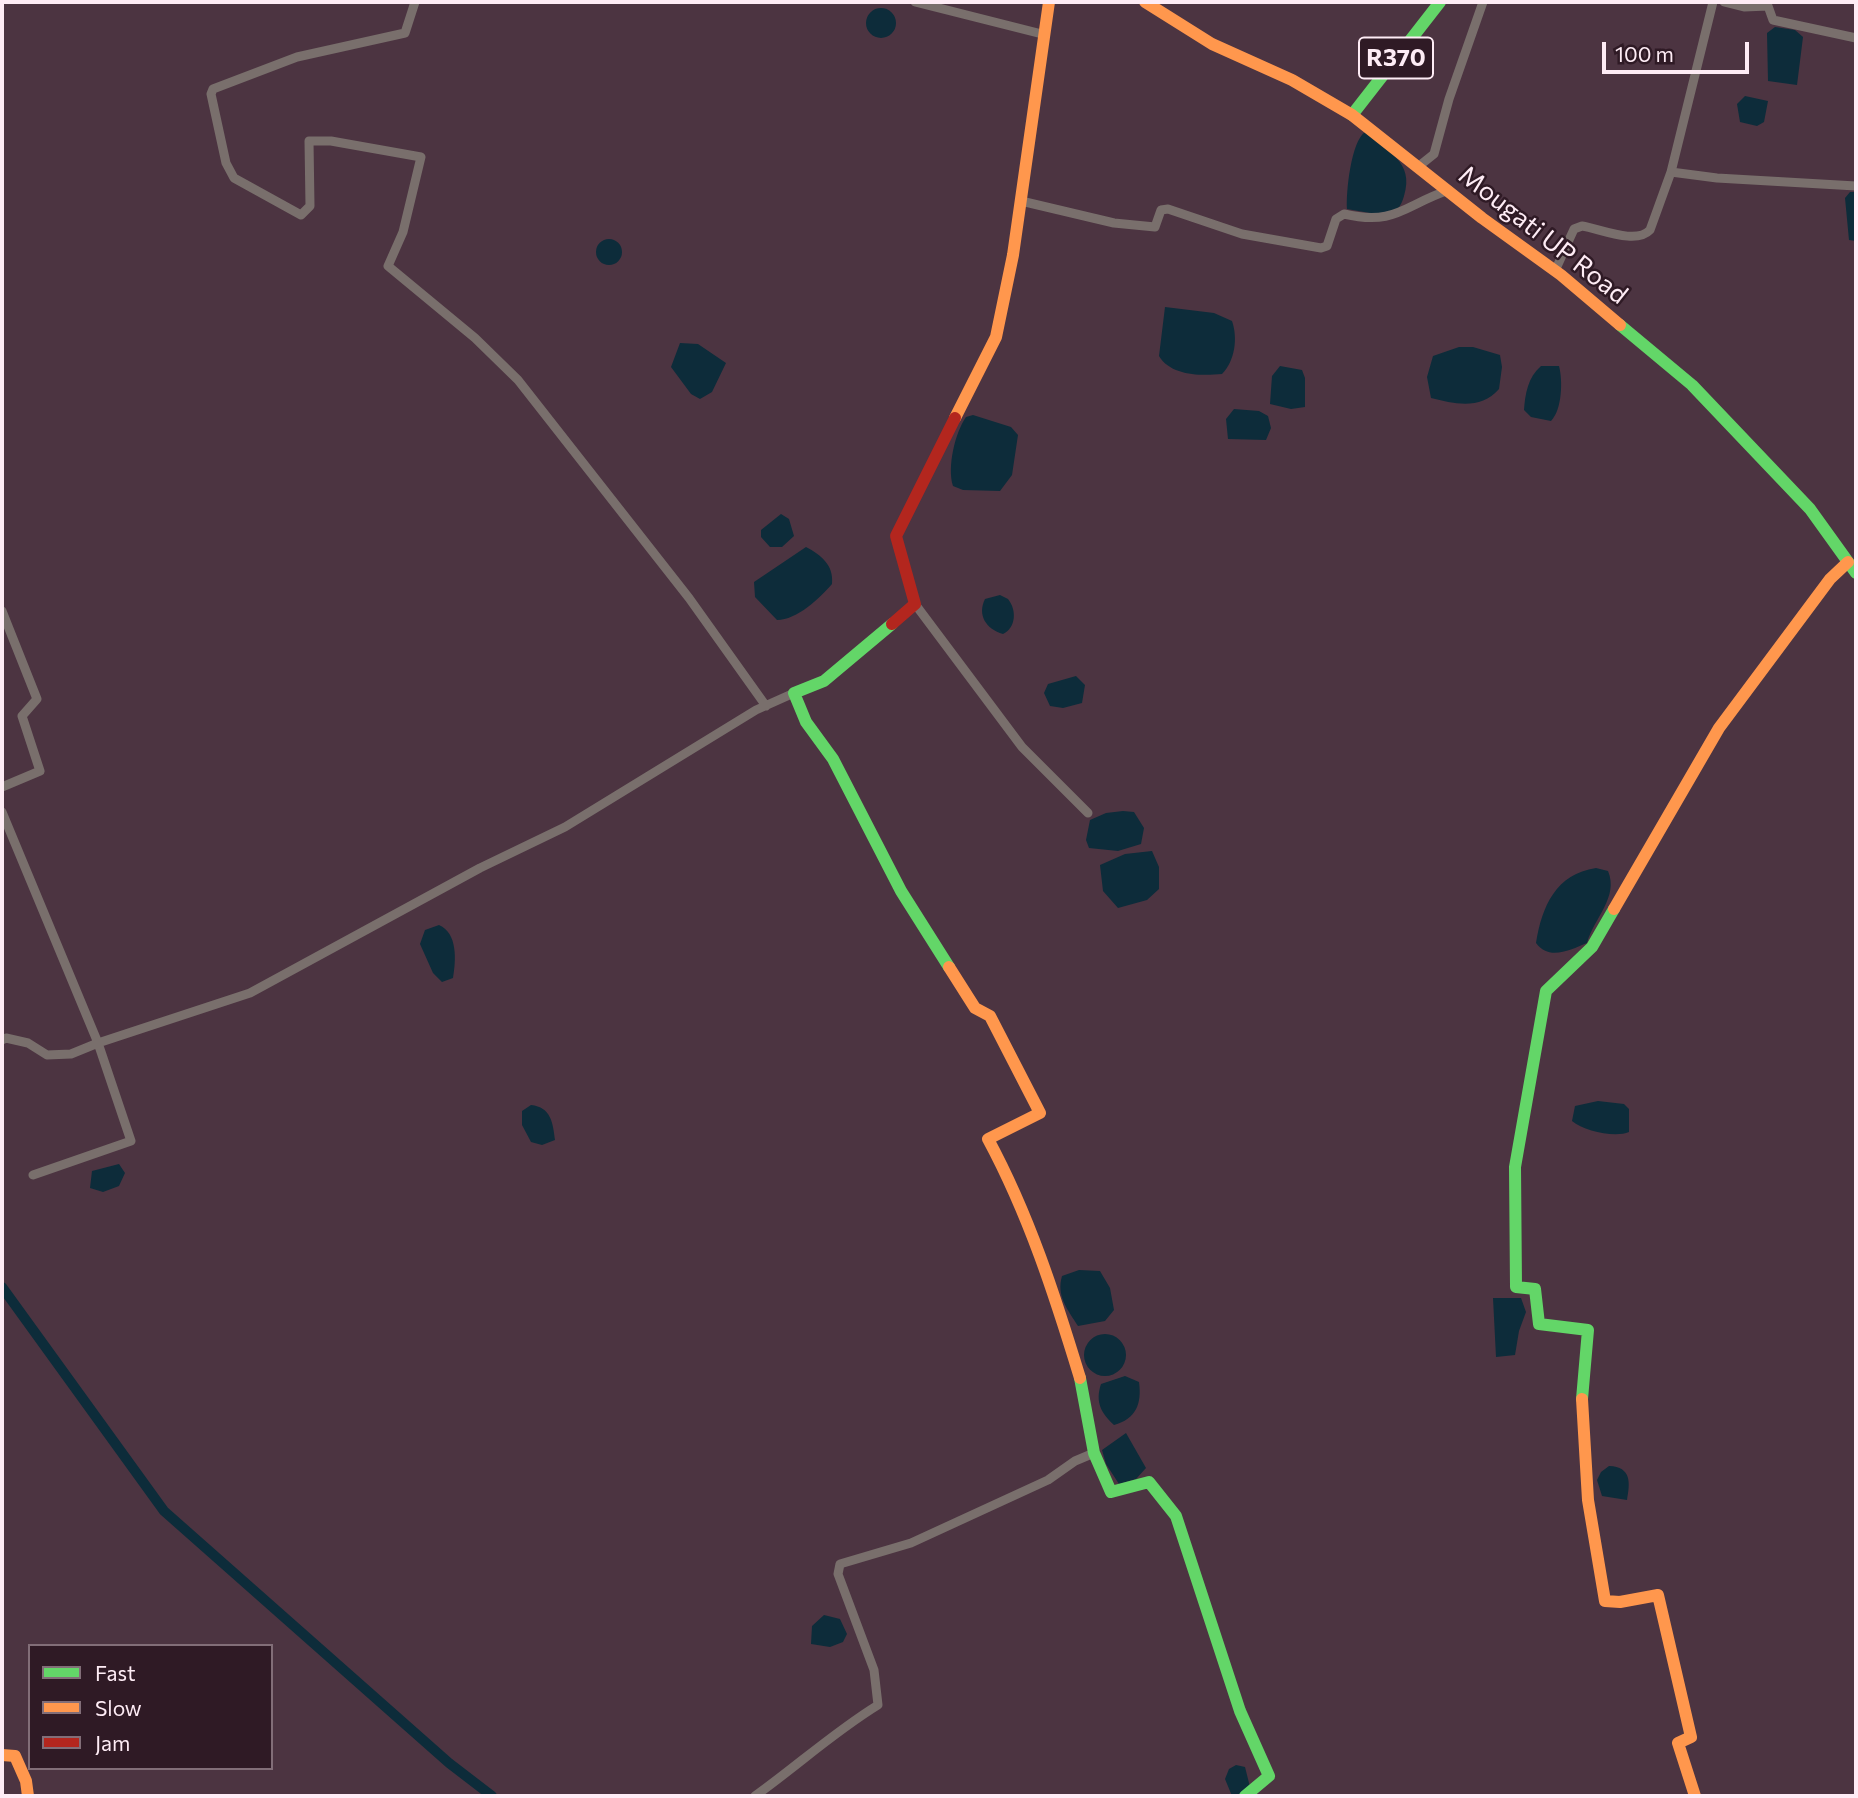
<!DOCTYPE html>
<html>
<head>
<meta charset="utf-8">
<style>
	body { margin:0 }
	#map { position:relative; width:1858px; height:1798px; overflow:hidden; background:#4c3441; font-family:Commissioner,sans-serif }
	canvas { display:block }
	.frame { position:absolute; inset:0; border:4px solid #feecf5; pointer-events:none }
	.legend { position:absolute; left:28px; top:1644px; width:245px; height:126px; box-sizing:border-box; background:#2f1a25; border:2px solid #826e78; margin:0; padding:9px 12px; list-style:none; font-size:21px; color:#feecf5 }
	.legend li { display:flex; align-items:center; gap:14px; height:35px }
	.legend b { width:35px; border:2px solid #826e78 }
	.scale { position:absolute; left:1602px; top:42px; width:147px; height:32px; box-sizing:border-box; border:4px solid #feecf5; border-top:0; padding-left:9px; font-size:21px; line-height:24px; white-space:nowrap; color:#feecf5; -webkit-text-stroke:5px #2f1a25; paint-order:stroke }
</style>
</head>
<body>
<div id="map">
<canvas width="1858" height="1798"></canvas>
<div class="frame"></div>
<ul class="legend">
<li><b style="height:9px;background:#63d668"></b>Fast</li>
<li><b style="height:9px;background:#ff974d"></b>Slow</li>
<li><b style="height:9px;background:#b3261e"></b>Jam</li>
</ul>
<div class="scale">100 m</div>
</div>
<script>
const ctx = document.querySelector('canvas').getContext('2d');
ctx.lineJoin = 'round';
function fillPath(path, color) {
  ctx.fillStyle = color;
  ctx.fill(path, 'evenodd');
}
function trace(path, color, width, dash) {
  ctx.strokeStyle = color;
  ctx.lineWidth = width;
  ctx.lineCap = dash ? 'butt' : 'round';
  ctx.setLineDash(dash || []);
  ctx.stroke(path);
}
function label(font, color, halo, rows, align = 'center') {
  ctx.font = font + ' Commissioner,sans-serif';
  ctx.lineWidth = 5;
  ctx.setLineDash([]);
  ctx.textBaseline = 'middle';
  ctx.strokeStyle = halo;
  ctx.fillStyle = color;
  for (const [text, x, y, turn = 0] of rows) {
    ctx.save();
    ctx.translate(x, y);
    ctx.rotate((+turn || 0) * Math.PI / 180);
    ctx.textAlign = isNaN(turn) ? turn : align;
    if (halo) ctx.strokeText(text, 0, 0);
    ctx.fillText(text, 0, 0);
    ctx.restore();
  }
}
fillPath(new Path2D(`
	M866 23a15 15 0 1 1 30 0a15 15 0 1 1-30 0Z
	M1775 27 1795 30 1803 37 1797 85 1768 81 1767 33Z
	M1745 96 1768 101 1764 122 1757 126 1740 122 1737 104Z
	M1365 132C1386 151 1415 161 1404 196 1401 207 1397 211 1387 216L1347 209C1346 192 1351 142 1365 132Z
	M1850 192H1856V241L1849 240 1845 198Z
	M596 252a13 13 0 1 1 26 0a13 13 0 1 1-26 0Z
	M1165 307 1214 313 1232 321C1238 338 1235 361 1222 374 1201 376 1171 376 1159 356Z
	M680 343 698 344 726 363 712 392 700 399 691 394 671 367Z
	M1459 347H1473L1500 355 1502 367 1499 389C1481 410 1455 404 1431 398L1427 377 1433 356Z
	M1280 366 1302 370 1305 378V407L1291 409 1270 404 1272 376Z
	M1541 366H1559C1563 381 1562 410 1551 421L1531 417 1524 410C1525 394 1528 377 1541 366Z
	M1234 409 1259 411 1268 416 1271 428 1266 440 1228 439 1226 419Z
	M973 415 1011 427 1018 435 1012 475 1000 491 963 490 953 486C947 467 955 433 966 417Z
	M781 514 789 519 794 536 782 547H770L761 537V530Z
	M806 547C821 555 834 565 832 584 820 598 797 620 777 620L755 597 754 582Z
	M1000 595 1008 599C1017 610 1016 628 1003 634 986 629 977 615 985 599Z
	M1076 676 1085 685 1082 703 1063 708 1050 706 1044 693 1048 684Z
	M1123 811 1134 812 1144 828 1141 844 1118 851 1089 848 1086 840 1090 820 1106 813Z
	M1152 851 1159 867V889L1147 900 1118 908 1103 891 1100 865 1125 854Z
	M1596 868 1608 871C1619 897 1594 918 1587 943 1570 950 1549 961 1536 943 1542 906 1556 874 1596 868Z
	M439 925C458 933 456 961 453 978L442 982 433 973 420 944 425 930Z
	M1598 1101 1624 1104 1629 1109V1132C1615 1138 1584 1131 1572 1121L1575 1106Z
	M531 1105C551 1107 553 1123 555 1140L542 1145 531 1142 522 1125V1111Z
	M119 1164 125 1173 119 1186 103 1192 90 1188 92 1171Z
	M1079 1270 1100 1271 1110 1288 1114 1310 1105 1321 1078 1326C1068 1310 1056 1296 1062 1276Z
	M1493 1298H1521L1526 1312 1519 1331 1515 1355 1496 1357Z
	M1084 1355a21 21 0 1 1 42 0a21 21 0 1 1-42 0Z
	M1125 1376 1139 1382C1142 1404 1136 1419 1114 1425 1101 1413 1095 1402 1101 1384Z
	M1126 1433 1146 1468 1136 1479 1119 1484 1106 1464 1102 1450Z
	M1609 1466C1632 1467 1630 1483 1627 1500L1602 1496 1597 1480 1601 1472Z
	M824 1615 840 1619 847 1634 843 1642 830 1647 811 1644 812 1626Z
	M1236 1765 1245 1767 1250 1787 1237 1796H1232L1225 1779 1229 1769Z`), '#0d2c3a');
trace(new Path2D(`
	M2 1287 164 1511 449 1763 492 1796`), '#0d2c3a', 10);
trace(new Path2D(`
	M415 2 405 33 297 57 213 89 211 94 226 163 234 178 301 215 310 206 309 141H331L421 157 403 232 388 266 475 338 518 380 689 598 766 706
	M915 2 1042 34
	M1724 2 1744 7 1768 6 1773 20 1856 38
	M1419 166 1434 154 1449 99 1483 2
	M1671 172 1717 178 1856 186
	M1021 201 1114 223 1155 227 1161 210 1168 209 1242 234 1321 248 1327 246 1336 219 1344 214C1396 226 1404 205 1449 190
	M1555 271 1574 229 1582 226C1601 229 1636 245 1650 230L1671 172 1713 2
	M915 604 1022 747 1088 813
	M2 611 37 699 22 716 40 771 2 787
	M2 812 98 1043 71 1054 47 1055 28 1043 6 1038 2 1040
	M33 1175 131 1141 98 1043 250 993 480 868 565 827 756 710 794 693
	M755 1796C797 1766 834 1732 878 1705L874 1670 838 1574 840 1564 911 1543 1048 1480 1075 1461 1094 1453`), '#796f6c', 9);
trace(new Path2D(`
	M1352 115 1440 2
	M1620 325 1692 385 1810 509 1856 573
	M892 624 824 681 794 693 806 722 833 759 901 891 949 967
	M1080 1378 1094 1453 1111 1492 1149 1482 1176 1516 1240 1711 1269 1776 1245 1796
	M1582 1399 1588 1330 1539 1324 1535 1289 1516 1287 1515 1167 1546 991 1592 947 1614 909`), '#63d668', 12);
trace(new Path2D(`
	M1145 2 1212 44 1292 80 1352 115 1482 218 1561 275 1620 325
	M955 418 996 337 1013 255 1049 2
	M1614 909 1719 728 1830 579 1848 562
	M949 967 975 1008 990 1016 1040 1113 988 1139C1029 1215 1055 1296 1080 1378
	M1582 1399 1588 1500 1605 1601 1620 1602 1658 1595 1691 1737 1678 1743 1695 1796
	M2 1755 15 1756 26 1781 28 1796`), '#ff974d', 12);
trace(new Path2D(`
	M892 624 915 604 896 536 955 418`), '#b3261e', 12);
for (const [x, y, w] of [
	[1396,58,74]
]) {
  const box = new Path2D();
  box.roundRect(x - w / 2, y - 20.5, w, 41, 5);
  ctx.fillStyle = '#2f1a25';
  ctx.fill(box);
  trace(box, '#feecf5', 2);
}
label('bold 24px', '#feecf5', null, [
	["R370",1396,58]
]);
label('26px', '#feecf5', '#2f1a25', [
	["Mougati UP Road",1543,235,38]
]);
</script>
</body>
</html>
